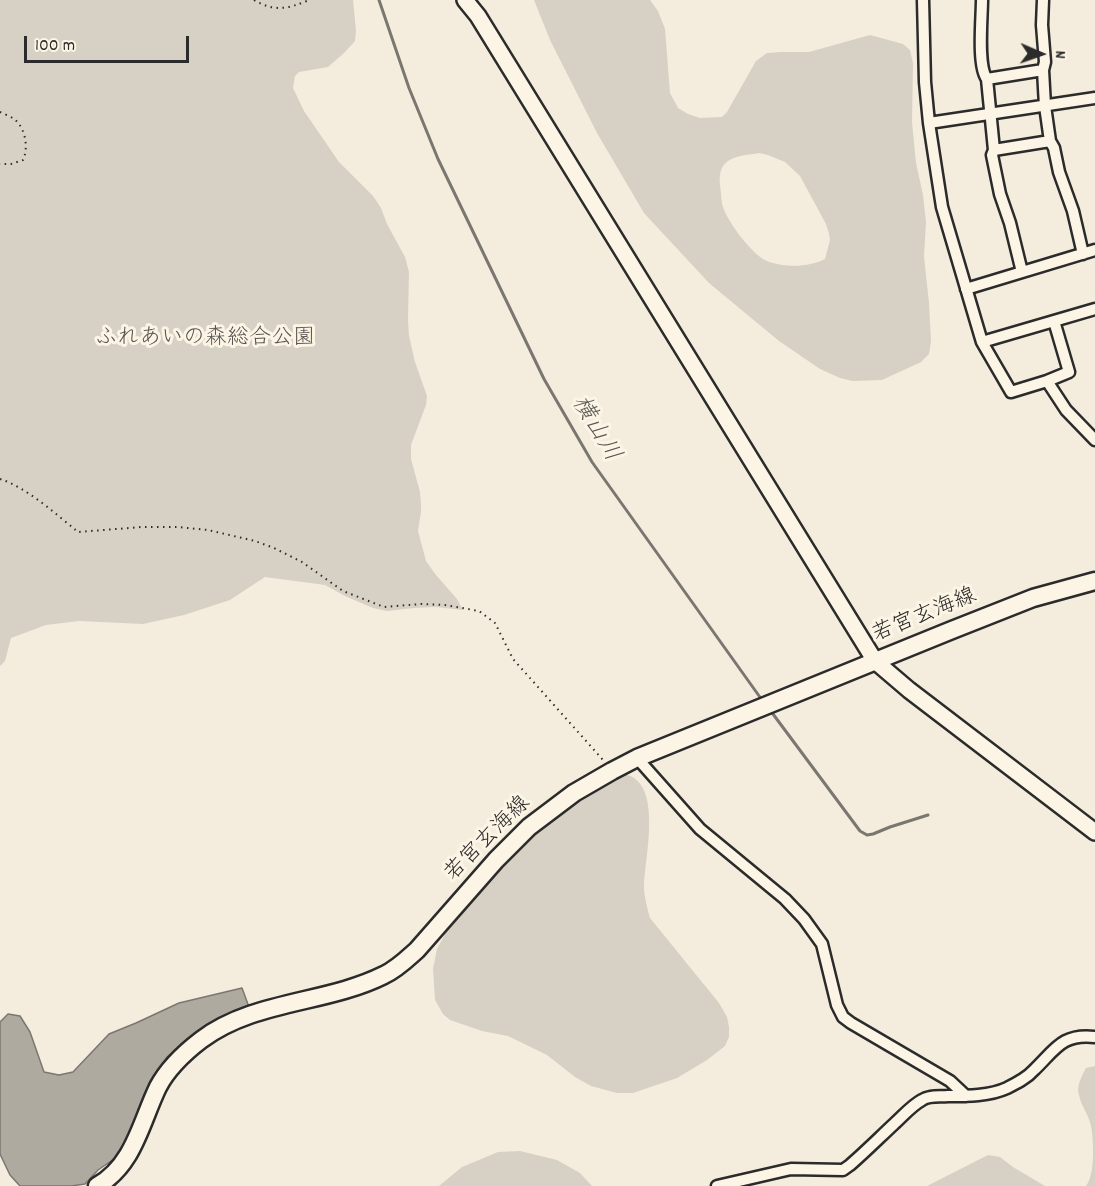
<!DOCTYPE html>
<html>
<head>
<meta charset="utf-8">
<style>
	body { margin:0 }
	#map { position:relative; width:1095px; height:1186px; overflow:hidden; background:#f4edde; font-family:Dekko,sans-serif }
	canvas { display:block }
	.north { position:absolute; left:1011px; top:24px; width:60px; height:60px; -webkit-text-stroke:4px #fcf5e5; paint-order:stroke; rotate:92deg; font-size:16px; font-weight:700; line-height:24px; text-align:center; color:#2b2b2b }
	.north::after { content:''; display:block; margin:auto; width:21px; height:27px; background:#2b2b2b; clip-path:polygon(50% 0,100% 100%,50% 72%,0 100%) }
	.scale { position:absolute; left:24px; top:36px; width:165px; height:27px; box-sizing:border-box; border:3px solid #2b2b2b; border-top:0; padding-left:8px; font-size:18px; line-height:21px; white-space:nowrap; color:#2b2b2b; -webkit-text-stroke:4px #fcf5e5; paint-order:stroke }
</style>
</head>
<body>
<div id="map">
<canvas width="1095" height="1186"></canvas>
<div class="north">N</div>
<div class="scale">100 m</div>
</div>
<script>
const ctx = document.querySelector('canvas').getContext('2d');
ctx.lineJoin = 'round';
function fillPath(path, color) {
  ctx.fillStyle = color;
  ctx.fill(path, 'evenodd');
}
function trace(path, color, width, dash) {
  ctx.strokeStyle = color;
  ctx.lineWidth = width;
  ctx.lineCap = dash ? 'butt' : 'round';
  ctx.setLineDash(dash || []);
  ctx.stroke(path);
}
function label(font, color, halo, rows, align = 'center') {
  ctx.font = font + ' Dekko,"Klee One",sans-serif';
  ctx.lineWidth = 6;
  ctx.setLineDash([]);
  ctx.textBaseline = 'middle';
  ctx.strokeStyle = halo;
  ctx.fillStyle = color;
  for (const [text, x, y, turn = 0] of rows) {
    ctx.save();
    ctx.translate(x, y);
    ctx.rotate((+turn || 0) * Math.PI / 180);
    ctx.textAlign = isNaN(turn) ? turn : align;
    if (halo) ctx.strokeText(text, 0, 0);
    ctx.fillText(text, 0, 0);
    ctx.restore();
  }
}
fillPath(new Path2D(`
	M0 0H353L356 31 355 41 344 53 328 67 299 72 295 76 293 88 304 111 339 162 373 196 381 208 387 224 405 257 409 272 408 320 409 336 415 362 427 396 426 405 411 445V459L420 492 421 504V512L418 531 426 561 436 575 457 599 463 610 435 607 414 608 387 611 373 608 345 596 325 585 265 577 230 600 184 615 143 624 79 621 46 625 11 638 5 661 0 666Z
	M534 0H650L658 11 665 29 670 93 678 108 688 114 700 118 722 117 727 112 756 61 767 53 781 52H809L870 35 903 44 910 50 913 63 912 122 916 163 923 195 926 222 924 256 929 303 931 341 929 354 921 362 882 380 853 381 840 378 820 369 779 341 709 283 644 213 597 133 550 40ZM759 153 768 155 785 162 800 176 826 224 829 234 830 240 825 259C809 268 778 268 763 259 749 250 726 220 722 204 721 198 721 191 720 185 719 177 720 166 728 161 737 155 749 155 759 153Z
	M616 774C622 775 629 774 634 778 660 795 645 859 644 886 644 896 647 907 650 918L719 1003 727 1017 729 1027V1037L725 1046 707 1060 677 1078 633 1093H617L591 1086 575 1077 547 1055 508 1036 482 1031 450 1020 443 1014 435 1000 433 969 437 949 456 914 505 859 585 794Z
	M1095 1066V1186H1086C1095 1175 1094 1141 1091 1126 1089 1115 1081 1106 1079 1095 1076 1086 1082 1076 1086 1068Z
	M520 1151 557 1160 580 1173 592 1186H439L462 1167 498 1152Z
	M988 1155 1000 1157 1013 1167 1045 1186H927Z`), '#d6d1c4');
const water = new Path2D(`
	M242 988 249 1007 219 1020 190 1038 167 1057 148 1093 120 1155 98 1170 85 1184 71 1186H20L10 1175 0 1154V1022L8 1014 20 1016 30 1032 44 1072 59 1075 73 1072 109 1034 136 1023 179 1003Z`);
fillPath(water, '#afaaa0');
trace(water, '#7a7771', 1.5);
trace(new Path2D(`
	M379 0 409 88 438 159 544 379 592 462 762 700
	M770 710 860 831 867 835 873 834 890 827 928 815`), '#7a7771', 3);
const street = new Path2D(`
	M923 0 925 82 929 123 942 207 982 342 1011 392 1047 381 1069 372 1054 321
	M982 0C982 18 977 66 987 79L1043 70 1045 62 1042 25 1043 0
	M1043 70 1045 106 1050 141
	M987 79 994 150
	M929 123 1095 98
	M1022 272 1010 223 1000 194 992 155 994 150 1050 141 1054 148 1059 172 1073 211 1083 254
	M966 289 1095 250
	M982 342 1095 309
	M1047 381 1066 410 1095 440
	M637 758 700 829 785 899 804 919 822 944 837 1005 843 1017 851 1023 950 1081 966 1096
	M717 1186 791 1169 843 1170 850 1165C865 1152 879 1138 894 1124 903 1116 911 1106 922 1100 929 1095 940 1097 948 1096 967 1096 990 1096 1007 1088 1017 1083 1027 1078 1034 1070 1055 1050 1062 1033 1095 1037`);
const secondary = new Path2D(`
	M465 0 478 16 875 661 909 690 1095 832`);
const primary = new Path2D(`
	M97 1186C134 1165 141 1122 158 1087 168 1068 184 1053 201 1040 254 1000 326 1004 384 975 397 969 407 959 417 950L496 860 529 827 574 793 612 771 637 758 952 630 1033 598 1095 581`);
trace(street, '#2b2b2b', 15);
trace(secondary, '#2b2b2b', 20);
trace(primary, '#2b2b2b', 21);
trace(new Path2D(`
	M254 0C274 12 288 9 309 0
	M0 112C4 114 10 116 14 119 25 127 29 147 23 160L11 164H0
	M0 479C26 487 56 514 78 532L142 527H178L208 530 255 541 274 548 302 562 343 591 384 607 421 604 445 605 479 611 495 623 513 659 603 760`), '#2b2b2b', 2, [1.5, 4.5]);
trace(street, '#fcf5e5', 10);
trace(secondary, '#fcf5e5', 15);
trace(primary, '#fcf5e5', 16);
label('22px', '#565451', '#fcf5e5', [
	["ふれあいの森総合公園",205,340]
]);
label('22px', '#2b2b2b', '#fcf5e5', [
	["若宮玄海線",925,617,-22],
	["若宮玄海線",489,840,-45]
]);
label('italic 24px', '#595754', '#fcf5e5', [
	["横山川",594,430,59]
]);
</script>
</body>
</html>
